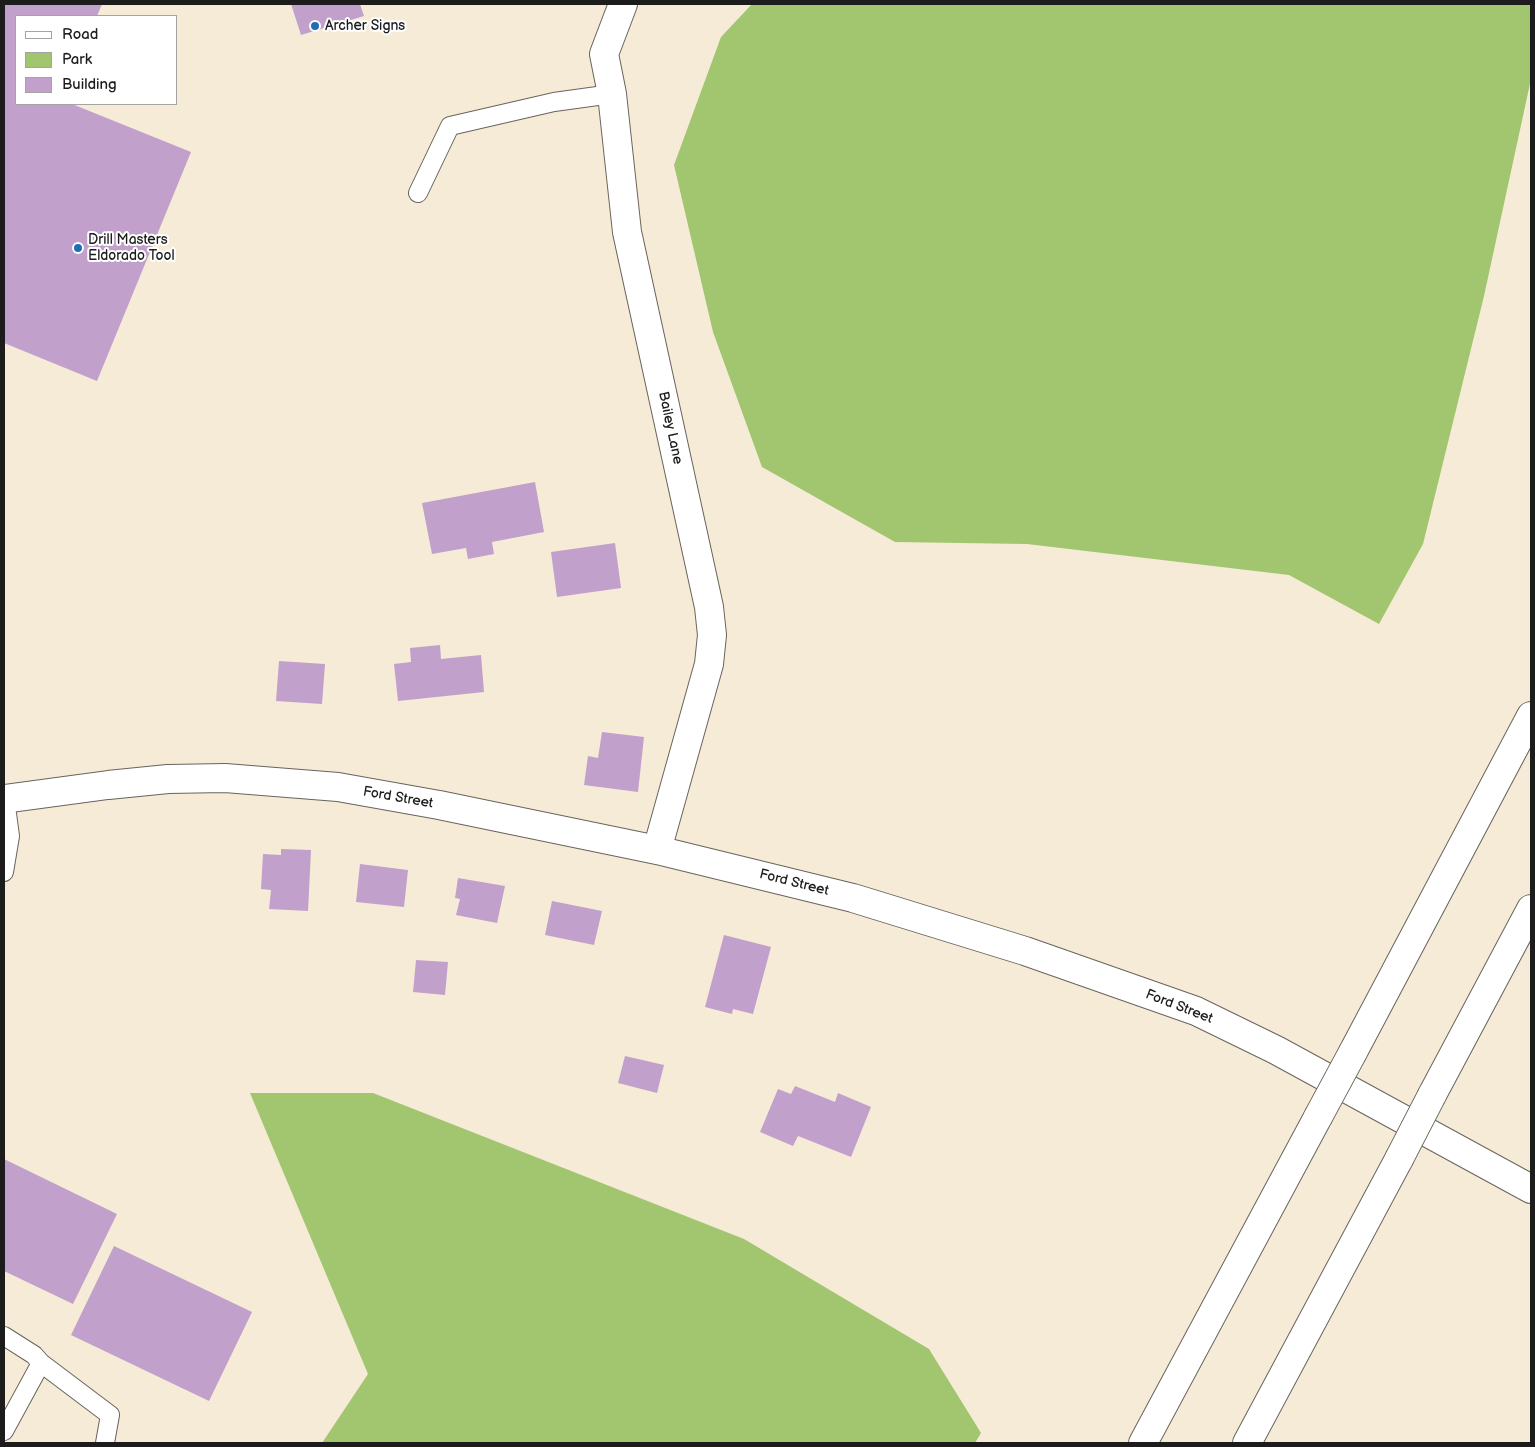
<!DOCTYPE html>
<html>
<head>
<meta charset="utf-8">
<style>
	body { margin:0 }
	#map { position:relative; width:1535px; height:1447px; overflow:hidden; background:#f6ebd7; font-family:"Balsamiq Sans",sans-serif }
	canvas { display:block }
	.frame { position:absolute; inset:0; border:5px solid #1c1c1c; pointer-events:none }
	.legend { position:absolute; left:15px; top:15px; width:162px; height:90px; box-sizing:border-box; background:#fff; border:1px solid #a4a4a4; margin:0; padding:6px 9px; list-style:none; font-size:15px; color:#1c1c1c }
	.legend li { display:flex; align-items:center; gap:10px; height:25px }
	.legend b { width:25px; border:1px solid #a4a4a4 }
</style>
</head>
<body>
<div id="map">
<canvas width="1535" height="1447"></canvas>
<div class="frame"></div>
<ul class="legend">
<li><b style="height:6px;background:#fff"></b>Road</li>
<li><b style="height:14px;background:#a2c56f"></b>Park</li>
<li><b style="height:14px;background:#c1a0cc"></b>Building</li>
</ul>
</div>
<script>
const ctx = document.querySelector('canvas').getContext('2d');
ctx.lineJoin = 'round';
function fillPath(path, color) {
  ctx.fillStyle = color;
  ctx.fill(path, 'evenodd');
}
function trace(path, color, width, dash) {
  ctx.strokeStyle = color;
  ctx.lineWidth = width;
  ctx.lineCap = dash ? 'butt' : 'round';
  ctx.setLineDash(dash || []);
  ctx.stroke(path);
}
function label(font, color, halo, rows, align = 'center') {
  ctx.font = font + ' "Balsamiq Sans",sans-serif';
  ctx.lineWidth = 4;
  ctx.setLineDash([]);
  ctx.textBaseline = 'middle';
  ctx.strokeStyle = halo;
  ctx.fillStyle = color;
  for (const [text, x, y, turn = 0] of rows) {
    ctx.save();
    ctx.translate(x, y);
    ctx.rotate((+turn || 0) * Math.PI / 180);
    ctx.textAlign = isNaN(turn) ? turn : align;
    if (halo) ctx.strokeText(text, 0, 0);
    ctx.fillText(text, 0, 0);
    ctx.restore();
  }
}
fillPath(new Path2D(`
	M752 4H1531V79L1484 296 1423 544 1379 624 1289 575 1027 544 895 542 762 467 713 332 674 165 721 37Z
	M250 1093H373L744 1239 929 1349 981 1433 975 1443H322L368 1374Z`), '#a2c56f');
fillPath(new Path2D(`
	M4 4H102L97 16H16V104H72L191 152 97 381 4 343Z
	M291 4H360L364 16 301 35Z
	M535 482 544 532 492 542 494 554 468 559 466 548 432 554 422 503Z
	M615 543 621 588 557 597 551 552Z
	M440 645 441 659 481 655 484 692 398 701 394 664 411 662 410 648Z
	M279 661 325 664 322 704 276 701Z
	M602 732 644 737 638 792 584 785 588 756 598 758Z
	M281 849 311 850 308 911 269 909 271 890 261 889 263 854 281 855Z
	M360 864 408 870 404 907 356 902Z
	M458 878 505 886 497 923 456 915 460 899 455 898Z
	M552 901 602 911 594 945 545 935Z
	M724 935 771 947 753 1014 733 1009 732 1014 705 1007Z
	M416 960 448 962 445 995 413 992Z
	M625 1056 664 1065 657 1093 618 1083Z
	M795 1086 835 1102 838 1093 871 1107 851 1157 798 1136 793 1146 760 1132 778 1089 791 1094Z
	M4 1159 117 1214 73 1304 4 1271Z
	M114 1246 252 1312 209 1401 71 1335Z`), '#c1a0cc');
const lane = new Path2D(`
	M418 193 450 126 554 102 612 94
	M4 872 10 836 5 799
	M4 1336 34 1355 41 1363 110 1415 105 1443
	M4 1431 41 1363`);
const street = new Path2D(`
	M623 4 604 54 612 94 627 232 709 607 712 635 709 664 657 850
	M4 799 108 785 168 779 225 778 338 787 439 805 657 850 853 898 1025 951 1196 1011 1276 1050 1531 1189`);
const highway = new Path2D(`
	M1353 1052 1531 716
	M1432 1095 1531 909
	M1143 1443 1318 1117
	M1247 1443 1399 1159`);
trace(lane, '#68645d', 20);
trace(street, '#68645d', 30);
trace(highway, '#68645d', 30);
trace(lane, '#fff', 18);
trace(street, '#fff', 28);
trace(highway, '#fff', 28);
const highwayBridge = new Path2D(`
	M1318 1117 1353 1052
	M1399 1159 1432 1095`);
trace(highwayBridge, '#68645d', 30, []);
trace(highwayBridge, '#fff', 28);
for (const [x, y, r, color] of [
	[315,26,5,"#1f6fb2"],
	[78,248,5,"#1f6fb2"]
]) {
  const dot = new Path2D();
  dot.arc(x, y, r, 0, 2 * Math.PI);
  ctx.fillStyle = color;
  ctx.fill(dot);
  trace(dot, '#fff', 2);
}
label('14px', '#1c1c1c', '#fff', [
	["Archer Signs",325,26],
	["Drill Masters",88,240],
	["Eldorado Tool",88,256]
], 'left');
label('14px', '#1c1c1c', '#fff', [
	["Bailey Lane",670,428,78],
	["Ford Street",398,798,10],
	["Ford Street",794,883,14],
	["Ford Street",1179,1007,21]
]);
</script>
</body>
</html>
